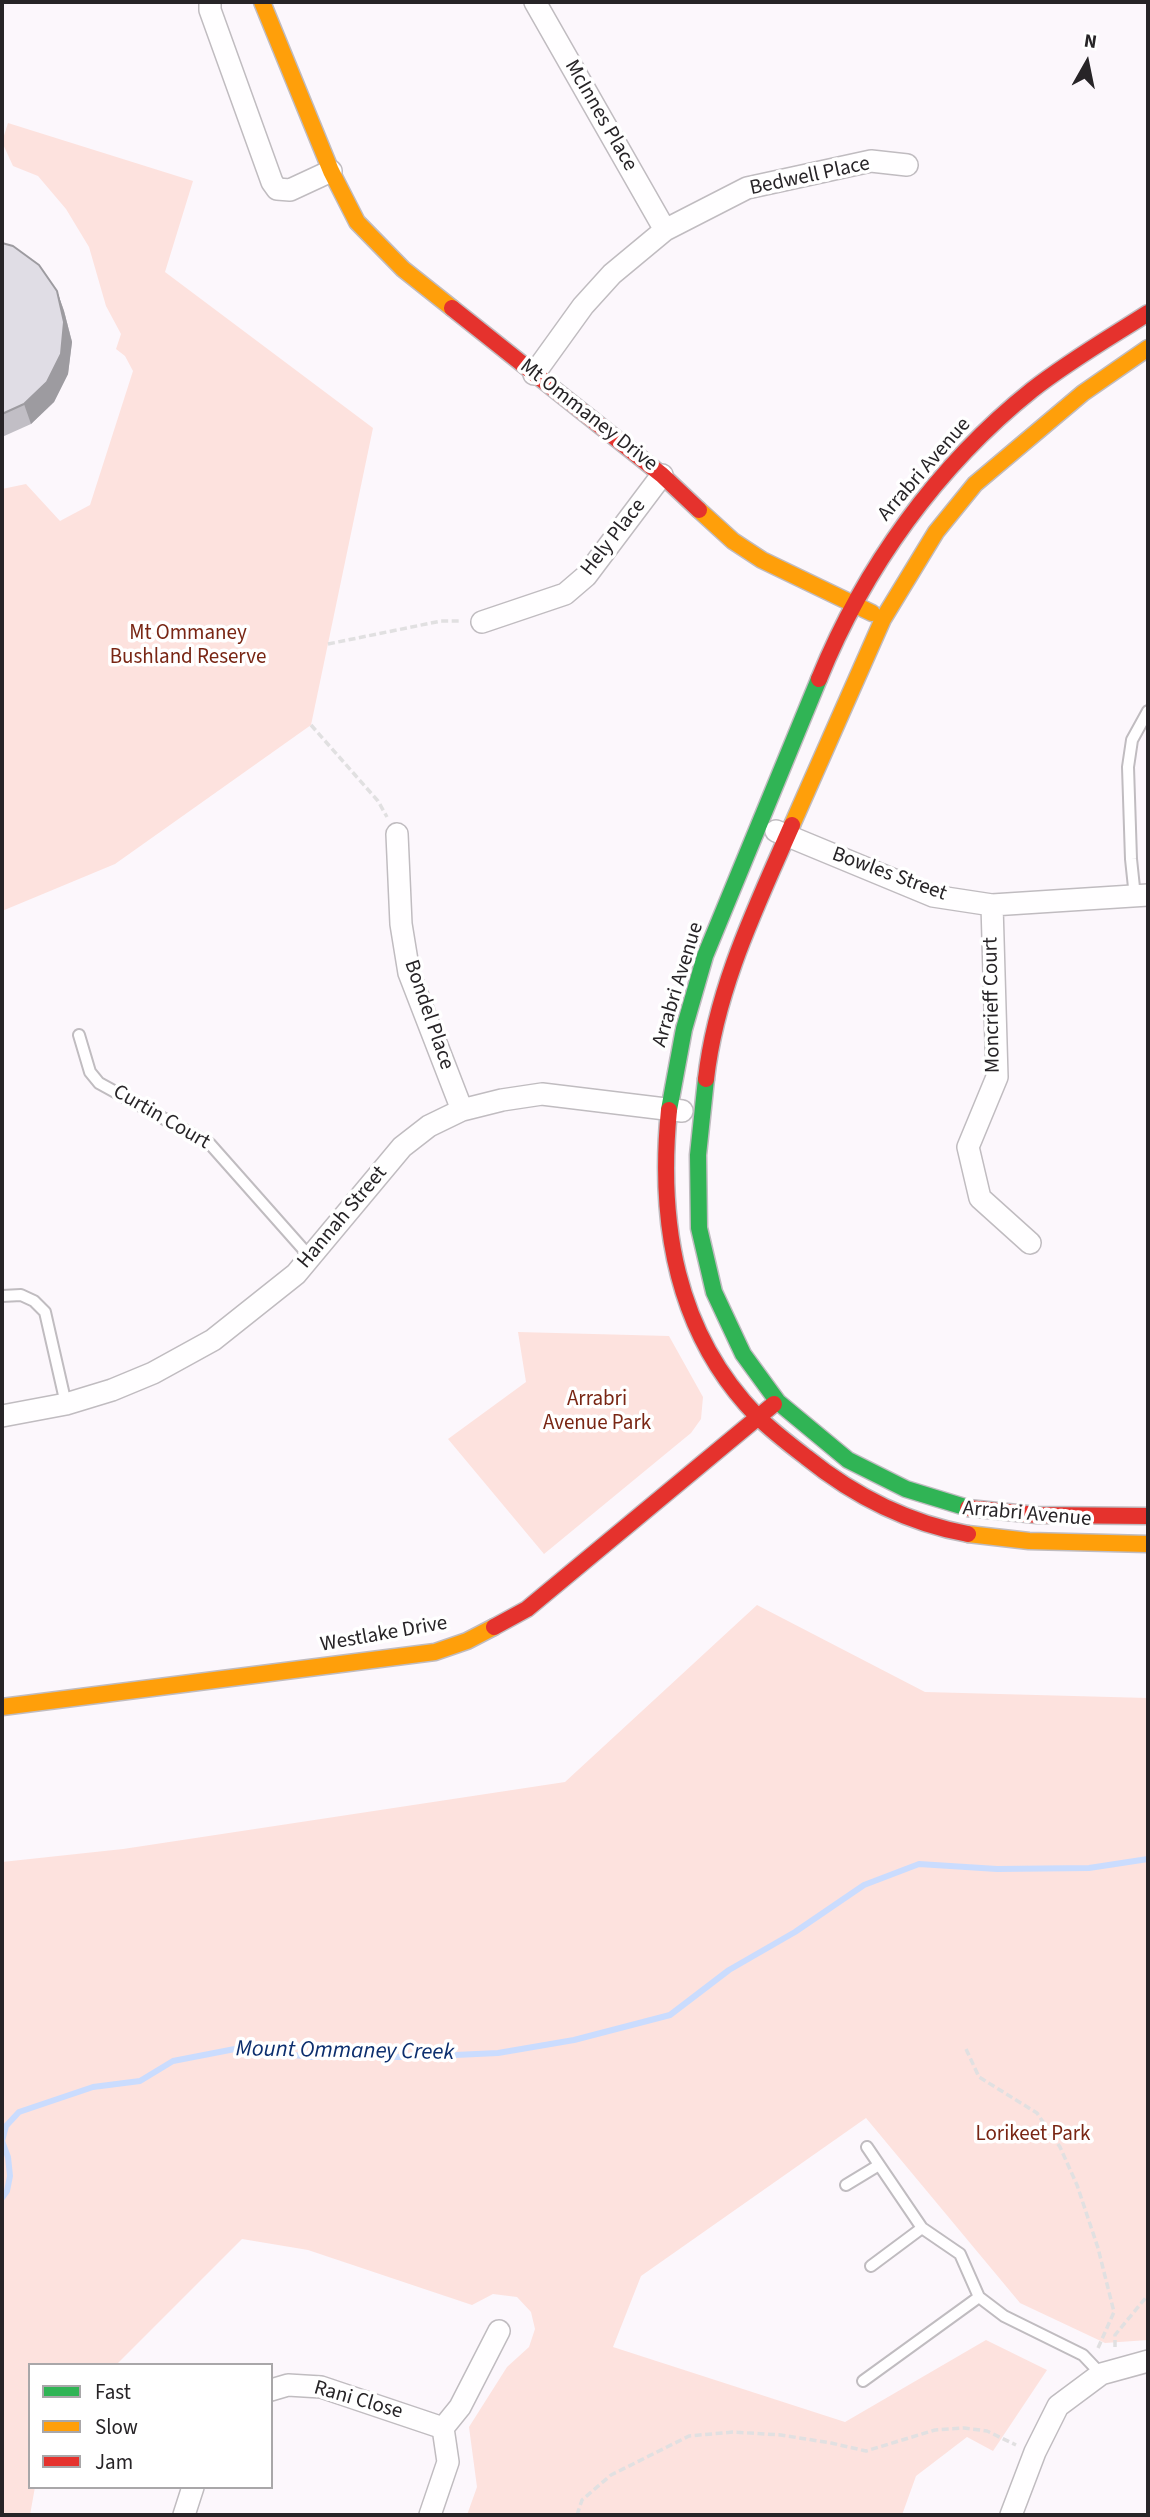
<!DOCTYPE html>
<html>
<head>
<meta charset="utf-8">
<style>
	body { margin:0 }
	#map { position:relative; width:1150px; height:2517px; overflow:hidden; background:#fcf7fc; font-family:"Source Sans 3",sans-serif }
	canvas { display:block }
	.frame { position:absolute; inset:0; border:4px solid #272427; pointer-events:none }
	.legend { position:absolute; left:28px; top:2363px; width:245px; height:126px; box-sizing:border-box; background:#fff; border:2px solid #a9a7a9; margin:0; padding:9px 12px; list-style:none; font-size:21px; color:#272427 }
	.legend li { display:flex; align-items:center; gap:14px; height:35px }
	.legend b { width:35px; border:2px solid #a9a7a9 }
	.north { position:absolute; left:1052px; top:28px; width:70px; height:70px; -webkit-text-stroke:5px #fff; paint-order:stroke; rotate:9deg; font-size:19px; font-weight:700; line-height:28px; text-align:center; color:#272427 }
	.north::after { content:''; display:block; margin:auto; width:24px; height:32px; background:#272427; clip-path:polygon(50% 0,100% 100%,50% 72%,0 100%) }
</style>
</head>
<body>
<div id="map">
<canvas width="1150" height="2517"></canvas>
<div class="frame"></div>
<ul class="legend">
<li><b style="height:9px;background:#30b455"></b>Fast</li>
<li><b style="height:9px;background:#ff9f0a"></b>Slow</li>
<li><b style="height:9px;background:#e5322d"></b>Jam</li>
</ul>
<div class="north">N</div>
</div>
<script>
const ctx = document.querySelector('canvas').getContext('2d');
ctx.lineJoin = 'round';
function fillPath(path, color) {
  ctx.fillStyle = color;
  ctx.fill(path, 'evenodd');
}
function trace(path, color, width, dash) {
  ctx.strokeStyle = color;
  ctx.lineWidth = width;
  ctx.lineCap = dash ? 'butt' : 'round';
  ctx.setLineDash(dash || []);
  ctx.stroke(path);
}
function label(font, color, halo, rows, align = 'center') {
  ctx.font = font + ' "Source Sans 3",sans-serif';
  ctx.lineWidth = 7;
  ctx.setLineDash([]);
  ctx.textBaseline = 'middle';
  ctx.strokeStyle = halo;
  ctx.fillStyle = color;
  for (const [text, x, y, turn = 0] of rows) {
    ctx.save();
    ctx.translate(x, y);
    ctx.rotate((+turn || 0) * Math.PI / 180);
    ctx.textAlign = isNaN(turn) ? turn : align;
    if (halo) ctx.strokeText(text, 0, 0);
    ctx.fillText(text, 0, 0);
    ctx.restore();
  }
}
fillPath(new Path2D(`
	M8 123 193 181 165 272 373 428 311 725 115 864 2 911V489L26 484 60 521 90 505 133 371 125 356 116 349 121 334 106 306 89 247 66 209 38 176 13 166 2 142Z
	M518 1332 669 1336 703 1397 701 1419 691 1433 544 1554 448 1439 526 1382Z
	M757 1605 925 1692 1148 1698V2340L1105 2343 1020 2303 866 2118 641 2276 613 2347 845 2422 986 2340 1047 2370 993 2451 967 2437 916 2476 902 2515H467L477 2487 469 2427 507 2367 529 2347 535 2329 531 2312 517 2297 493 2294 472 2305 308 2250 242 2239 116 2365H30V2487H35L30 2515H2V1862L123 1849 565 1782Z`), '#fde2de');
trace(new Path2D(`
	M2 2198 7 2191 10 2176 8 2157 2 2141 6 2126 19 2112 93 2087 140 2081 173 2061 240 2048 310 2057H412L498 2053 574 2040 670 2015 729 1970 795 1932 864 1885 919 1864 997 1869 1089 1868 1148 1859`), '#cadcfe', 6);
const lane = new Path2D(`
	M1135 897 1131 859 1128 767 1132 740 1148 711
	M79 1035 90 1072 99 1083 210 1144 311 1258
	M2 1296 21 1295 34 1301 45 1312 66 1404
	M867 2147 922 2228
	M846 2185 879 2165
	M871 2266 922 2228 960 2254 979 2297
	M863 2381 979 2297 1004 2316 1083 2355 1101 2374`);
const street = new Path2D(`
	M210 2V10L272 182 277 189 290 190 331 171
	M535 2 665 230
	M534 374 583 306 612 274 665 230 747 188 871 161 907 165
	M482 622 565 594 586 576 662 475
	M776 831 933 896 992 905 1148 895
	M397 834 401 924 409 973 462 1110
	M992 905 997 1077 968 1147 980 1198 1030 1243
	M2 1416 66 1404 112 1390 153 1373 213 1340 296 1274 402 1147 429 1126 462 1110 502 1100 542 1094 682 1111
	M271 2390 288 2385 321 2387 443 2428
	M184 2515 193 2487
	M430 2515 448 2462 443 2428 460 2407 499 2331
	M1011 2515 1035 2452 1058 2406 1101 2374 1148 2361`);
const fast = new Path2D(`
	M706 1079 698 1155 699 1228 714 1292 743 1354 778 1402 848 1460 906 1489 968 1508
	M669 1110 684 1029 705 956 819 679`);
const slow = new Path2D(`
	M262 2 331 171 357 222 403 269 452 308
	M699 510 733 541 762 560 872 613
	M792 825 883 619 936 532 975 484 1083 393 1148 348
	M968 1534 1029 1541 1148 1544
	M2 1707 435 1652 467 1641 494 1627`);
const jam = new Path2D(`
	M452 308 662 475 699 510
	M819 679C864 568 937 466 1032 390 1069 361 1109 338 1148 313
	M706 1079C716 989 756 907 792 825
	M669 1110C658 1222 675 1332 757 1416 772 1431 789 1444 806 1457 853 1495 908 1523 968 1534
	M968 1508 1037 1515 1148 1516
	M494 1627 527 1609 774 1404`);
trace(lane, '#c0bcc0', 14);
trace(street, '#c0bcc0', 24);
trace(fast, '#c0bcc0', 19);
trace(slow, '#c0bcc0', 19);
trace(jam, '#c0bcc0', 19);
trace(new Path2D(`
	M328 644 441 621H462
	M311 725 378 801 387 817
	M966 2049 979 2077 1037 2113 1060 2147 1077 2185 1098 2248 1114 2312 1098 2348
	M1115 2347V2335L1148 2295
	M577 2515 582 2500 611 2475 689 2436 733 2432 781 2435 831 2443 866 2451 935 2430 964 2428 987 2431 1016 2445`), '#e1e0e1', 3.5, [7, 3.5]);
trace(lane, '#fffeff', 10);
trace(street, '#fffeff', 21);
trace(fast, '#30b455', 16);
trace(slow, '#ff9f0a', 16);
trace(jam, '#e5322d', 16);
fillPath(new Path2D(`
	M2 243 57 291 64 311 72 342 68 374 54 402 31 424 2 437Z`), '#c1bec5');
fillPath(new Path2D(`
	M57 291 64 311 72 342 68 374 54 402 31 424 24 404Z`), '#9d9ba0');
const building = new Path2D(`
	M2 243 13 246 39 265 57 291 64 322 61 354 47 382 24 404 2 414Z`);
fillPath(building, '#e0dde5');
trace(building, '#9d9ba0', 2);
label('21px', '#272427', '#fff', [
	["McInnes Place",600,116,60],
	["Bedwell Place",810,177,-12],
	["Mt Ommaney Drive",588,416,38],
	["Arrabri Avenue",925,470,-49],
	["Hely Place",614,538,-52],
	["Bowles Street",889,875,20],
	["Arrabri Avenue",679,985,-73],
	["Moncrieff Court",993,1005,-91],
	["Bondel Place",428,1015,71],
	["Curtin Court",161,1118,30],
	["Hannah Street",343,1218,-50],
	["Arrabri Avenue",1027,1515,5],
	["Westlake Drive",384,1635,-10],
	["Rani Close",358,2401,16]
]);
label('21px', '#792614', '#fff', [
	["Mt Ommaney",188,634],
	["Bushland Reserve",188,658],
	["Arrabri",597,1400],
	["Avenue Park",597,1424],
	["Lorikeet Park",1033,2135]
]);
label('italic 23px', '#0c2e6e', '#fff', [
	["Mount Ommaney Creek",345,2052,1]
]);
</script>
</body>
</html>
